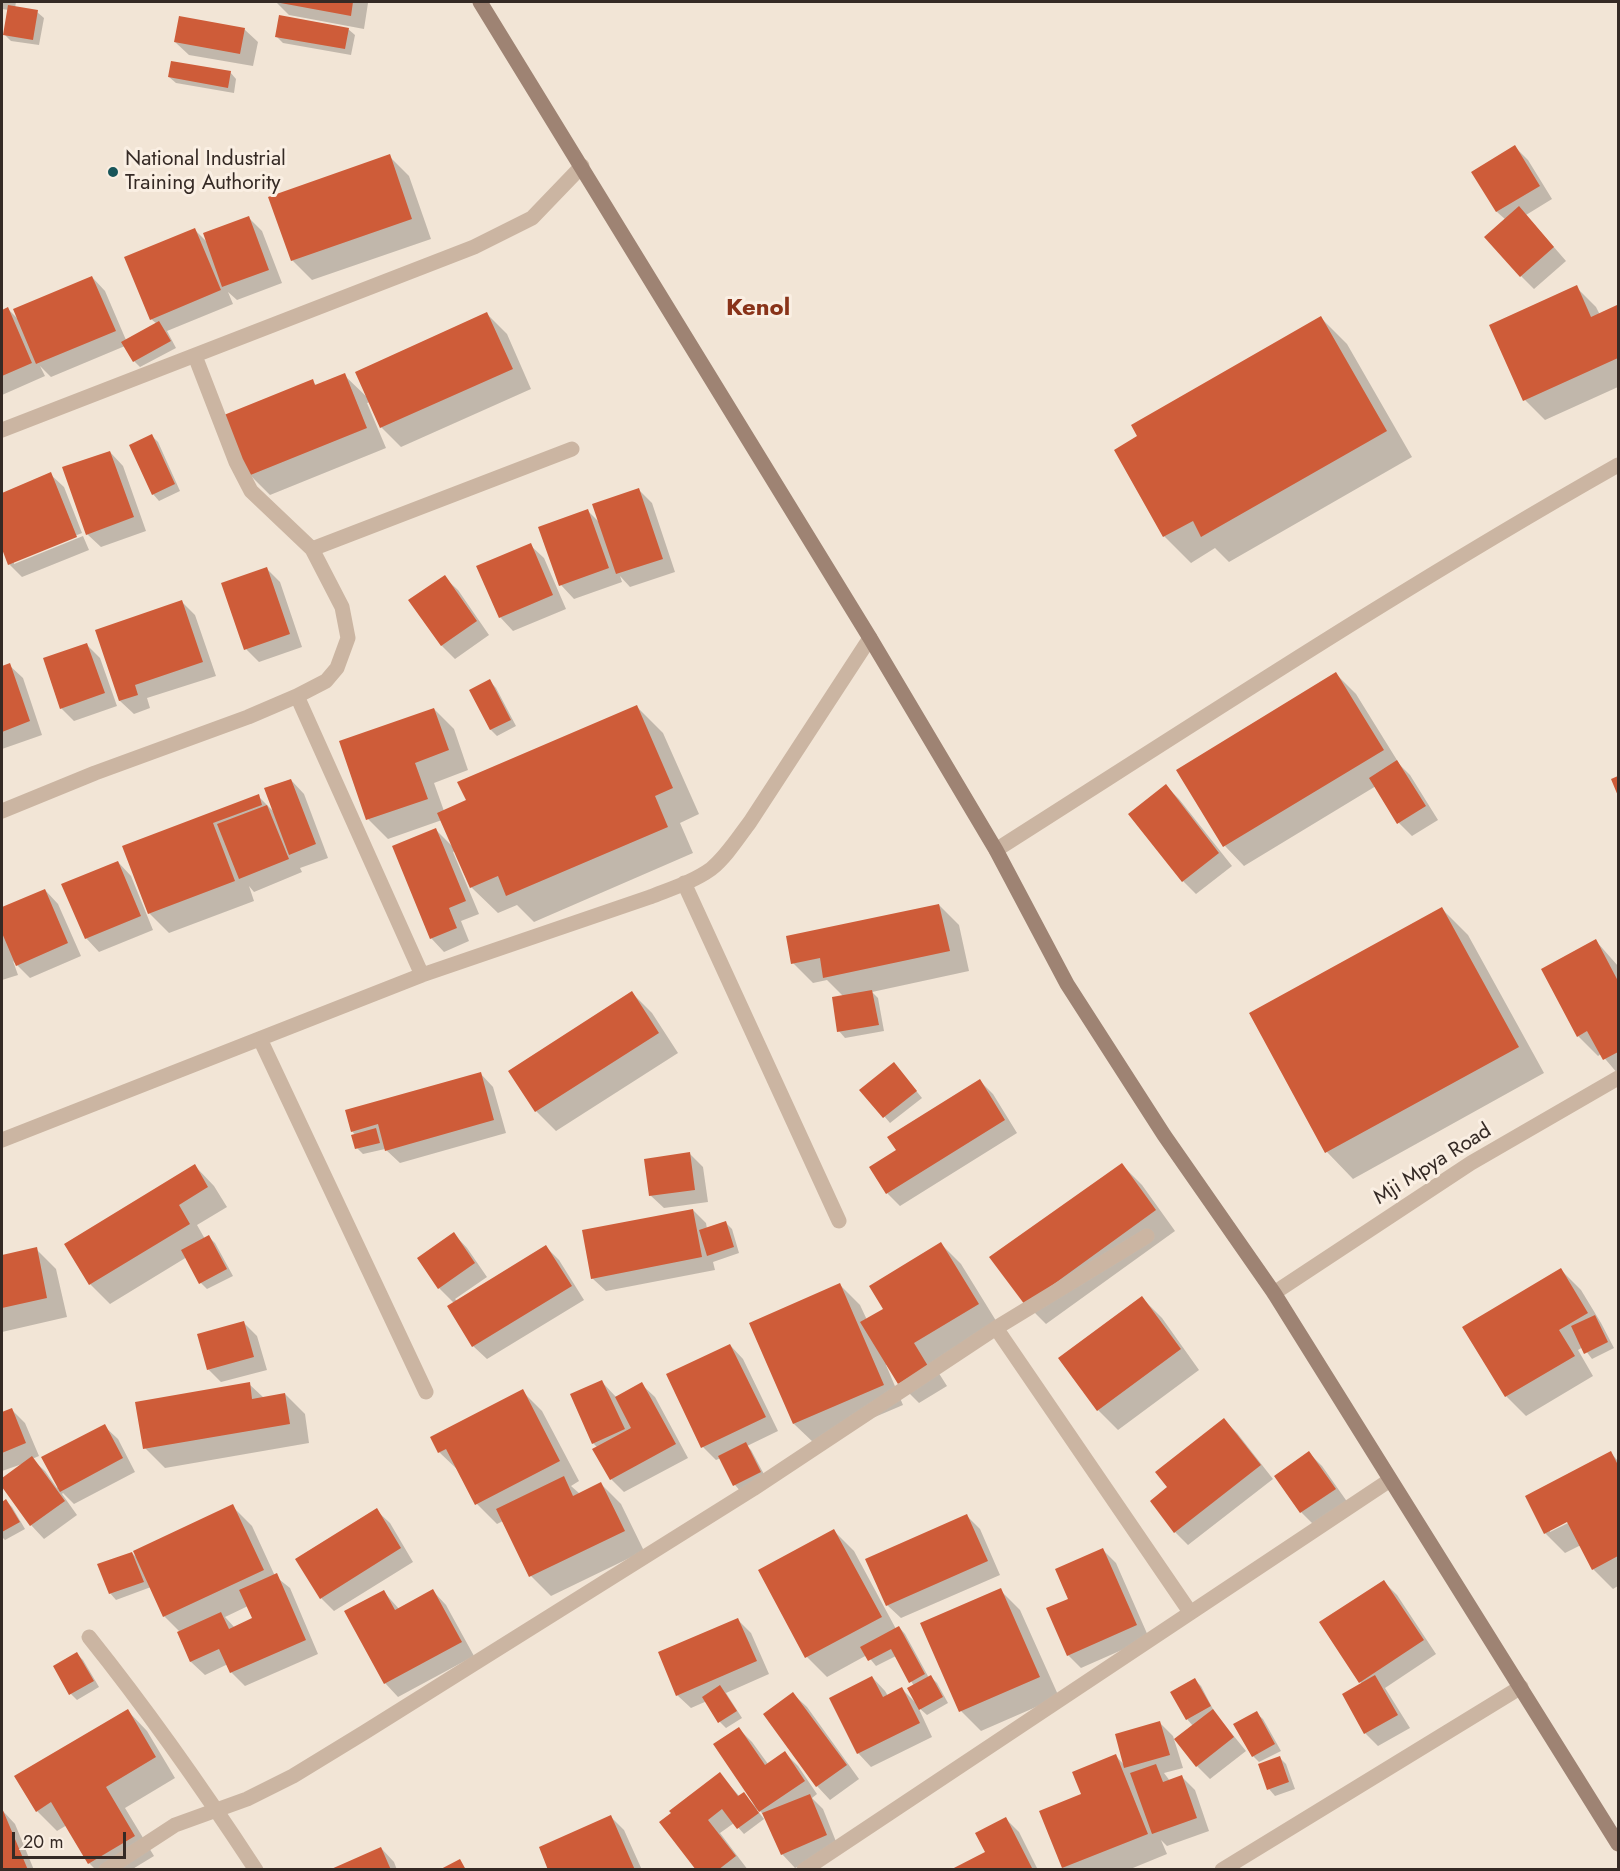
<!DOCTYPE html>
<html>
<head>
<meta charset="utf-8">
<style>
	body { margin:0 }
	#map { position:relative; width:1620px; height:1871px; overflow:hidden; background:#f2e5d6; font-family:Jost,sans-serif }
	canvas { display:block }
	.frame { position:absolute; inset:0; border:3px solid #352a25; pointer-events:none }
	.scale { position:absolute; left:12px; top:1832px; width:114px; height:27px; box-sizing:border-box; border:3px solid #352a25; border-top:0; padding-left:8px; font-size:18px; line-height:21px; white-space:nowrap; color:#352a25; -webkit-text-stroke:4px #faefe3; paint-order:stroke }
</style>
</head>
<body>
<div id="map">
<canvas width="1620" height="1871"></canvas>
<div class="frame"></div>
<div class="scale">20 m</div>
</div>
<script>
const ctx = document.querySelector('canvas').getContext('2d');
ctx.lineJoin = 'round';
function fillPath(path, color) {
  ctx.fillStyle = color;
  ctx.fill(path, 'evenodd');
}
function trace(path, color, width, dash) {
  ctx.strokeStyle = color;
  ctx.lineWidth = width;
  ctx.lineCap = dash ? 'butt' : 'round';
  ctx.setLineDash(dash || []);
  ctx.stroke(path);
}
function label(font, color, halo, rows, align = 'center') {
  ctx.font = font + ' Jost,sans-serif';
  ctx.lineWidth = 6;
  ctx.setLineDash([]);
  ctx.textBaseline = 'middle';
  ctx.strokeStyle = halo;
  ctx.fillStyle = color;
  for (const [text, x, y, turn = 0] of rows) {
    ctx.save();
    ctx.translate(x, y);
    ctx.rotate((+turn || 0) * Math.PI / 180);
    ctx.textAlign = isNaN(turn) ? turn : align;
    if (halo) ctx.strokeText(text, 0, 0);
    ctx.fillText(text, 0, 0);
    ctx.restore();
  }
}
fillPath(new Path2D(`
	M2 2H16L15 8 37 12 44 18 39 45 11 41 4 34 9 10 2 9Z
	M276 2H367L368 3 364 29 289 15Z
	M244 29 258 42 253 66 189 55 175 42Z
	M348 29 355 35 351 55 283 43 277 37Z
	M230 72 236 79 234 93 176 83 169 77Z
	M1515 147 1528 160 1552 199 1526 215 1566 261 1534 289 1521 276 1506 220 1497 212 1473 172Z
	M389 156 409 176 431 239 312 280 292 260Z
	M249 218 262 231 282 283 237 300 228 292 233 304 167 331 176 348 140 367 134 361 125 346 51 377 40 366 45 376 2 395V311L8 309 19 320 92 277 105 291 126 340 157 324 151 319 195 230 207 242Z
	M1576 287 1596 307 1600 315 1617 307 1618 309V387L1545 420 1525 400Z
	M487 314 507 334 531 389 401 447 381 427 370 402 367 403 386 448 270 495 250 475 312 381 317 386 344 375 369 399Z
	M1321 318 1347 344 1412 457 1229 562 1215 548 1191 563 1164 536 1116 451Z
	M152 436 158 442 180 491 159 501 153 494Z
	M110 452 123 466 146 531 101 547 87 534Z
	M50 474 64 487 82 533 14 561V564L83 536 89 550 22 577 9 564 2 545V494Z
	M639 490 652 503 675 572 630 587 620 576 622 582 574 599 561 585 587 510 600 523Z
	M530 545 544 558 566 609 513 631 500 617Z
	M267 569 280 582 302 647 259 662 246 649Z
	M444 577 458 590 489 635 455 659 442 646 410 601Z
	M182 602 195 615 216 676 147 698 150 708 134 714 120 701 97 631Z
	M87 645 100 658 117 706 74 721 61 708Z
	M9 665 23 678 42 735 2 749V668Z
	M1336 674 1356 694 1400 765 1410 775 1438 820 1412 836 1399 823 1376 786 1244 866 1225 846Z
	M490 681 496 688 516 726 497 736 491 730 471 691Z
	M637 707 663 733 699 814 680 823 693 853 534 922 517 905 498 913 471 887 456 851 453 852 479 914 461 921 469 941 444 952 431 938 436 830 454 848 442 820 388 839 368 819 341 742 434 709 454 729 468 770 434 783 444 811 468 801Z
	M291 780 304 794 328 858 300 868 302 872 254 892 249 886 254 901 169 933 149 913 124 847 258 796 274 812Z
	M1166 786 1179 799 1232 866 1196 894 1183 881Z
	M118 862 131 876 153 930 99 952 86 938Z
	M45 890 58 904 81 956 30 978 13 961 18 975 2 980V909Z
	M939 905 959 925 969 971 872 992 878 998 884 1031 845 1038 839 1031 843 996 827 980 813 983 793 963Z
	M1442 909 1468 935 1544 1073 1353 1179 1327 1152 1251 1013Z
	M1596 941 1618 966V1074L1601 1054 1598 1056 1578 1036Z
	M632 993 652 1013 678 1053 556 1131 536 1111Z
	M900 1071 922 1098 890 1123 862 1090Z
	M480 1073 493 1087 506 1133 400 1163 385 1149 363 1154 357 1148 355 1135 352 1131Z
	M980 1081 993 1094 1017 1133 900 1206 887 1193 898 1151Z
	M690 1154 703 1167 708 1202 664 1208 650 1195Z
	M1122 1165 1142 1185 1175 1231 1046 1324 1026 1304Z
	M195 1166 214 1186 227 1207 197 1225 205 1239 209 1237 215 1243 233 1276 207 1289 201 1283 187 1257 110 1304 90 1284Z
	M693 1210 706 1223 707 1229 726 1223 732 1229 739 1253 713 1262 715 1270 606 1291 592 1278Z
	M454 1234 467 1248 487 1277 455 1299 457 1301 546 1247 559 1260 584 1300 487 1359 473 1346 449 1306 454 1303 439 1288Z
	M941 1244 961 1264 998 1324 933 1364 947 1386 919 1403 899 1383 888 1364 886 1365 903 1405 814 1443 794 1424 840 1285 860 1305 867 1320 885 1310Z
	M36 1249 56 1269 67 1317 2 1332V1256Z
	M1561 1270 1581 1290 1601 1323 1614 1348 1592 1359 1583 1347 1578 1350 1593 1376 1526 1416 1506 1396Z
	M1142 1298 1162 1318 1199 1370 1118 1430 1098 1410Z
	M244 1323 257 1336 267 1370 221 1382 208 1369Z
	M730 1345 743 1359 778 1431 747 1446 751 1450 766 1478 741 1492 735 1485 721 1458 716 1460 703 1447Z
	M602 1382 616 1397 641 1384 655 1397 688 1458 624 1492 611 1479 598 1448 593 1443Z
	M249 1384 264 1398 285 1394 305 1414 309 1443 165 1468 145 1448Z
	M522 1391 542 1411 579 1481 571 1486 580 1494 601 1484 621 1504 644 1551 551 1596 531 1576 503 1521 497 1524 477 1504 460 1472 439 1452Z
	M12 1410 25 1423 39 1456 32 1459 45 1471 57 1488 104 1426 118 1439 135 1472 74 1504 63 1493 62 1494 77 1515 44 1539 31 1525 2 1485V1480L25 1463 2 1471V1414Z
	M1224 1420 1237 1433 1273 1479 1188 1545 1175 1532 1169 1487Z
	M1309 1453 1322 1466 1348 1503 1315 1526 1301 1512 1276 1476Z
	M1611 1453 1618 1461V1586L1613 1589 1593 1569 1581 1545 1565 1553 1545 1533ZM1573 1517 1574 1520 1550 1532V1529Z
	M6 1501 12 1507 25 1529 5 1540 2 1537V1503Z
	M232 1506 252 1526 275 1576 290 1588 318 1654 245 1686 231 1672 228 1664 205 1675 191 1662 180 1632 164 1616 151 1587 116 1600 110 1593 132 1553 138 1559ZM248 1606 254 1619 235 1628 225 1617Z
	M376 1510 390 1523 413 1562 334 1611 321 1598Z
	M967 1516 980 1529 1000 1575 901 1618 887 1605Z
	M834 1531 854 1551 896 1629 899 1627 905 1634 929 1678 931 1677 937 1683 948 1703 927 1715 918 1707 932 1737 871 1767 858 1753 872 1677 885 1691 888 1696 902 1689 915 1702 914 1686 896 1656 876 1666 867 1655 827 1677 807 1657Z
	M1103 1550 1116 1563 1149 1638 1081 1668 1068 1655 1070 1599Z
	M1384 1582 1397 1595 1436 1654 1385 1688 1410 1728 1378 1746 1365 1733 1363 1684 1360 1682Z
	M1000 1590 1020 1610 1059 1697 981 1731 961 1711Z
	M383 1591 399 1609 433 1591 446 1605 474 1656 398 1697 385 1683Z
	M738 1620 751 1633 769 1674 726 1693 742 1718 726 1728 720 1722 707 1701 691 1708 677 1695Z
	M77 1654 83 1660 99 1687 77 1700 71 1694Z
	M1195 1680 1201 1686 1215 1713 1246 1751 1210 1779 1197 1766 1193 1726 1187 1719Z
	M793 1694 807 1707 859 1779 830 1800 817 1786 765 1714Z
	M128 1711 147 1731 175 1778 125 1808 154 1856 131 1870H96L89 1863 67 1825 57 1831 37 1811Z
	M1256 1713 1263 1719 1281 1751 1259 1762 1253 1756Z
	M1160 1723 1173 1736 1183 1768 1164 1773 1170 1781 1181 1776 1195 1790 1209 1831 1167 1846 1161 1840 1167 1854 1128 1870H1065L1063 1868 1082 1795 1116 1756 1125 1766Z
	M739 1729 752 1742 768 1764 785 1753 798 1766 817 1794 812 1798 823 1809 839 1849 795 1868 782 1854 765 1816 758 1809 757 1810 764 1819 744 1834 734 1823 720 1833 748 1870H698L661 1822 720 1774 740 1797 743 1794 755 1806Z
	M1280 1758 1286 1764 1295 1789 1275 1796 1269 1789Z
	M2 1810 15 1824 34 1870H2Z
	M611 1817 624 1830 642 1870H550Z
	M1006 1819 1019 1832 1038 1870H953L987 1853Z
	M381 1848 394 1862 397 1870H333Z`), '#0003');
fillPath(new Path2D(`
	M275 2H353L351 16Z
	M8 5 38 10 33 40 3 35Z
	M279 15 349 28 345 49 275 37Z
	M179 16 245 28 240 54 174 42Z
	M171 61 231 71 228 88 168 77Z
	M1515 145 1540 186 1496 212 1471 172Z
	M390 154 412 219 291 261 268 197Z
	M1519 206 1554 247 1520 277 1484 237Z
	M249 216 269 270 222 287 203 233Z
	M195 228 221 290 150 320 124 257Z
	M92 276 116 331 36 364 13 309Z
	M1577 285 1591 317 1617 305 1618 358 1523 401 1489 325Z
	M8 307 32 363 2 376V310Z
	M487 312 513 369 380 428 355 372Z
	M1321 316 1387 431 1201 537 1193 521 1163 537 1114 450 1137 436 1131 425Z
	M159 321 171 341 133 362 121 342Z
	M345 373 367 428 248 476 224 415 313 379 315 385Z
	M152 434 175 484 152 495 129 445Z
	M110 451 134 517 86 535 62 467Z
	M51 472 77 537 8 565 2 549V493Z
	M639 488 663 559 616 574 592 504Z
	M588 509 609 568 559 586 538 527Z
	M531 543 553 595 499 618 476 566Z
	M267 567 290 634 244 650 221 583Z
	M445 575 477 621 441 646 408 600Z
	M182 600 203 662 135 685 138 695 119 701 95 630Z
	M87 643 105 693 60 709 43 658Z
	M10 663 30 721 2 732V666Z
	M1336 672 1384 750 1223 847 1176 770Z
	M490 679 511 720 490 730 469 690Z
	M637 705 673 788 655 796 668 827 506 896 498 876 470 888 437 813 466 800 457 782Z
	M434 708 449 750 415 763 428 799 366 820 339 741Z
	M1397 760 1426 806 1397 824 1369 778Z
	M1618 776V796L1611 779Z
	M291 779 316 844 289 855 264 788Z
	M1166 784 1219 853 1182 882 1128 814Z
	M259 794 262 805 213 823 235 881 148 914 122 846Z
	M267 805 289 859 239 879 217 824Z
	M436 828 466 901 449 908 457 928 430 939 392 846Z
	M118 861 141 916 85 939 61 884Z
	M45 889 68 943 16 966 2 933V907Z
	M939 904 950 951 823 978 820 958 791 964 786 936Z
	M1442 907 1519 1047 1325 1153 1249 1013Z
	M1596 939 1618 981V1052L1603 1060 1587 1031 1577 1037 1541 969Z
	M872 990 879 1025 837 1032 832 997Z
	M632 991 659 1033 535 1112 508 1071Z
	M894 1062 917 1091 883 1118 859 1090Z
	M481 1072 494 1120 385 1151 378 1124 351 1132 345 1110Z
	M980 1079 1005 1120 886 1194 869 1167 896 1150 887 1137Z
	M376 1128 380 1143 355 1149 351 1135Z
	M690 1152 695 1190 649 1196 644 1159Z
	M1122 1163 1156 1210 1025 1305 989 1257Z
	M195 1164 208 1187 179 1205 190 1224 89 1285 64 1244Z
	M693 1209 702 1257 591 1279 582 1230Z
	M726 1221 734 1247 707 1256 699 1230Z
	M454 1232 475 1263 438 1289 417 1258Z
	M209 1235 227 1269 199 1284 181 1250Z
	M941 1242 979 1304 914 1343 928 1366 898 1384 860 1322 883 1309 869 1286Z
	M546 1245 572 1286 472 1347 447 1306Z
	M37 1247 47 1298 2 1308V1255Z
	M1561 1268 1588 1313 1559 1330 1575 1356 1505 1397 1462 1327Z
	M840 1283 884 1385 793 1424 749 1323Z
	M1142 1296 1181 1349 1097 1411 1058 1358Z
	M1595 1315 1608 1342 1584 1354 1571 1326Z
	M244 1321 254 1357 207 1370 197 1334Z
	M730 1344 766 1417 701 1448 666 1374Z
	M602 1380 625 1429 592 1444 570 1394Z
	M250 1382 252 1399 285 1393 290 1424 143 1449 135 1402Z
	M642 1382 676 1444 610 1480 592 1449 631 1428 615 1397Z
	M523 1389 560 1461 475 1505 446 1449 438 1453 430 1437Z
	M12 1408 26 1443 2 1453V1412Z
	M1224 1418 1261 1465 1174 1533 1150 1501 1167 1487 1155 1472Z
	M105 1424 123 1458 60 1492 41 1457Z
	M746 1442 761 1472 733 1486 718 1456Z
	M1309 1451 1336 1489 1300 1513 1274 1476Z
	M1611 1451 1618 1465V1556L1592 1570 1567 1522 1544 1534 1525 1496Z
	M32 1456 65 1501 30 1526 2 1487V1478Z
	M564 1476 573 1496 601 1482 625 1531 529 1577 496 1509Z
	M6 1499 20 1522 2 1532V1502Z
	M233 1504 264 1570 163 1617 133 1551Z
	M377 1508 401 1548 320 1599 295 1559Z
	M967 1514 988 1561 886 1606 865 1559Z
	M834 1529 882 1617 805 1658 758 1570Z
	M1103 1548 1137 1625 1067 1656 1046 1608 1068 1599 1055 1569Z
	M132 1552 144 1582 109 1594 97 1564Z
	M277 1573 306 1640 230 1673 219 1649 190 1662 177 1632 221 1612 229 1629 252 1618 239 1590Z
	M1384 1580 1424 1640 1359 1683 1319 1622Z
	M1001 1588 1040 1677 959 1712 920 1623Z
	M433 1589 462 1642 384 1684 344 1611 384 1590 395 1610Z
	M738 1618 757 1661 676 1696 658 1652Z
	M899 1626 925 1674 909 1683 891 1649 868 1661 860 1647Z
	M77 1652 94 1681 69 1695 53 1666Z
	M931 1675 943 1697 919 1710 907 1688Z
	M1375 1675 1398 1715 1364 1734 1342 1694Z
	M872 1676 883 1697 902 1687 920 1723 857 1754 829 1698Z
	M1195 1678 1211 1706 1186 1720 1170 1692Z
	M720 1685 737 1711 718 1723 702 1697Z
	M793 1692 847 1765 816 1787 763 1714Z
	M128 1709 156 1757 106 1787 135 1836 88 1864 51 1802 36 1812 14 1776Z
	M1213 1709 1234 1737 1196 1767 1174 1739Z
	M1257 1711 1275 1744 1252 1757 1233 1724Z
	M1160 1721 1170 1755 1124 1768 1115 1734Z
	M739 1727 765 1765 785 1751 805 1781 759 1812 713 1744Z
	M1116 1754 1148 1834 1062 1868 1039 1811 1081 1794 1072 1772Z
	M1280 1756 1289 1782 1267 1790 1258 1764Z
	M1156 1764 1163 1782 1182 1775 1197 1818 1152 1834 1130 1773Z
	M720 1772 738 1796 744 1792 759 1813 737 1829 722 1809 708 1820 736 1856 718 1870H696L659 1822 671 1813 669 1811Z
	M810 1794 827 1835 781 1855 762 1813Z
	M2 1808 28 1870H2Z
	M611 1815 635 1870H548L539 1847Z
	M1006 1817 1033 1870H950L985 1852 975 1833Z
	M381 1847 391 1870H329Z
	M460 1859 466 1870H439Z`), '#ce5c39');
trace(new Path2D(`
	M2 430 474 247 532 218 582 166
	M312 549 572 449
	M297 696 422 975
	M2 811 95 773 248 717 297 696 326 681 337 668 348 638 342 607 312 549 251 491 236 462 195 356
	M996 850C1202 719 1406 585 1618 465
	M684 883 839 1221
	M260 1039 426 1392
	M2 1140 422 975 650 897C670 889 693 882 711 869 726 857 738 838 750 822L870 638
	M1274 1293 1471 1163 1618 1078
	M996 1328 1190 1612
	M89 1637C149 1712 203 1789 256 1870
	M106 1870 175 1825 247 1799 293 1776 365 1732 753 1489 996 1328 1147 1236
	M804 1870 1390 1480
	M1222 1870 1521 1687`), '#cbb5a2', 15);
trace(new Path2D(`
	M480 2 870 638 996 850 1067 984 1164 1135 1274 1293 1618 1844`), '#9e8373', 15);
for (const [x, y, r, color] of [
	[113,172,6,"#185559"]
]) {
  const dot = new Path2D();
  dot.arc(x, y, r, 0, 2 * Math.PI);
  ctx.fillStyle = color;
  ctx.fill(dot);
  trace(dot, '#faefe3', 2);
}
label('21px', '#352a25', '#faefe3', [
	["National Industrial",125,160],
	["Training Authority",125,184]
], 'left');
label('21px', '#352a25', '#faefe3', [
	["Mji Mpya Road",1433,1165,-32]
]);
label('bold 24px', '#893319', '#faefe3', [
	["Kenol",758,309]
]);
</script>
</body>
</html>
